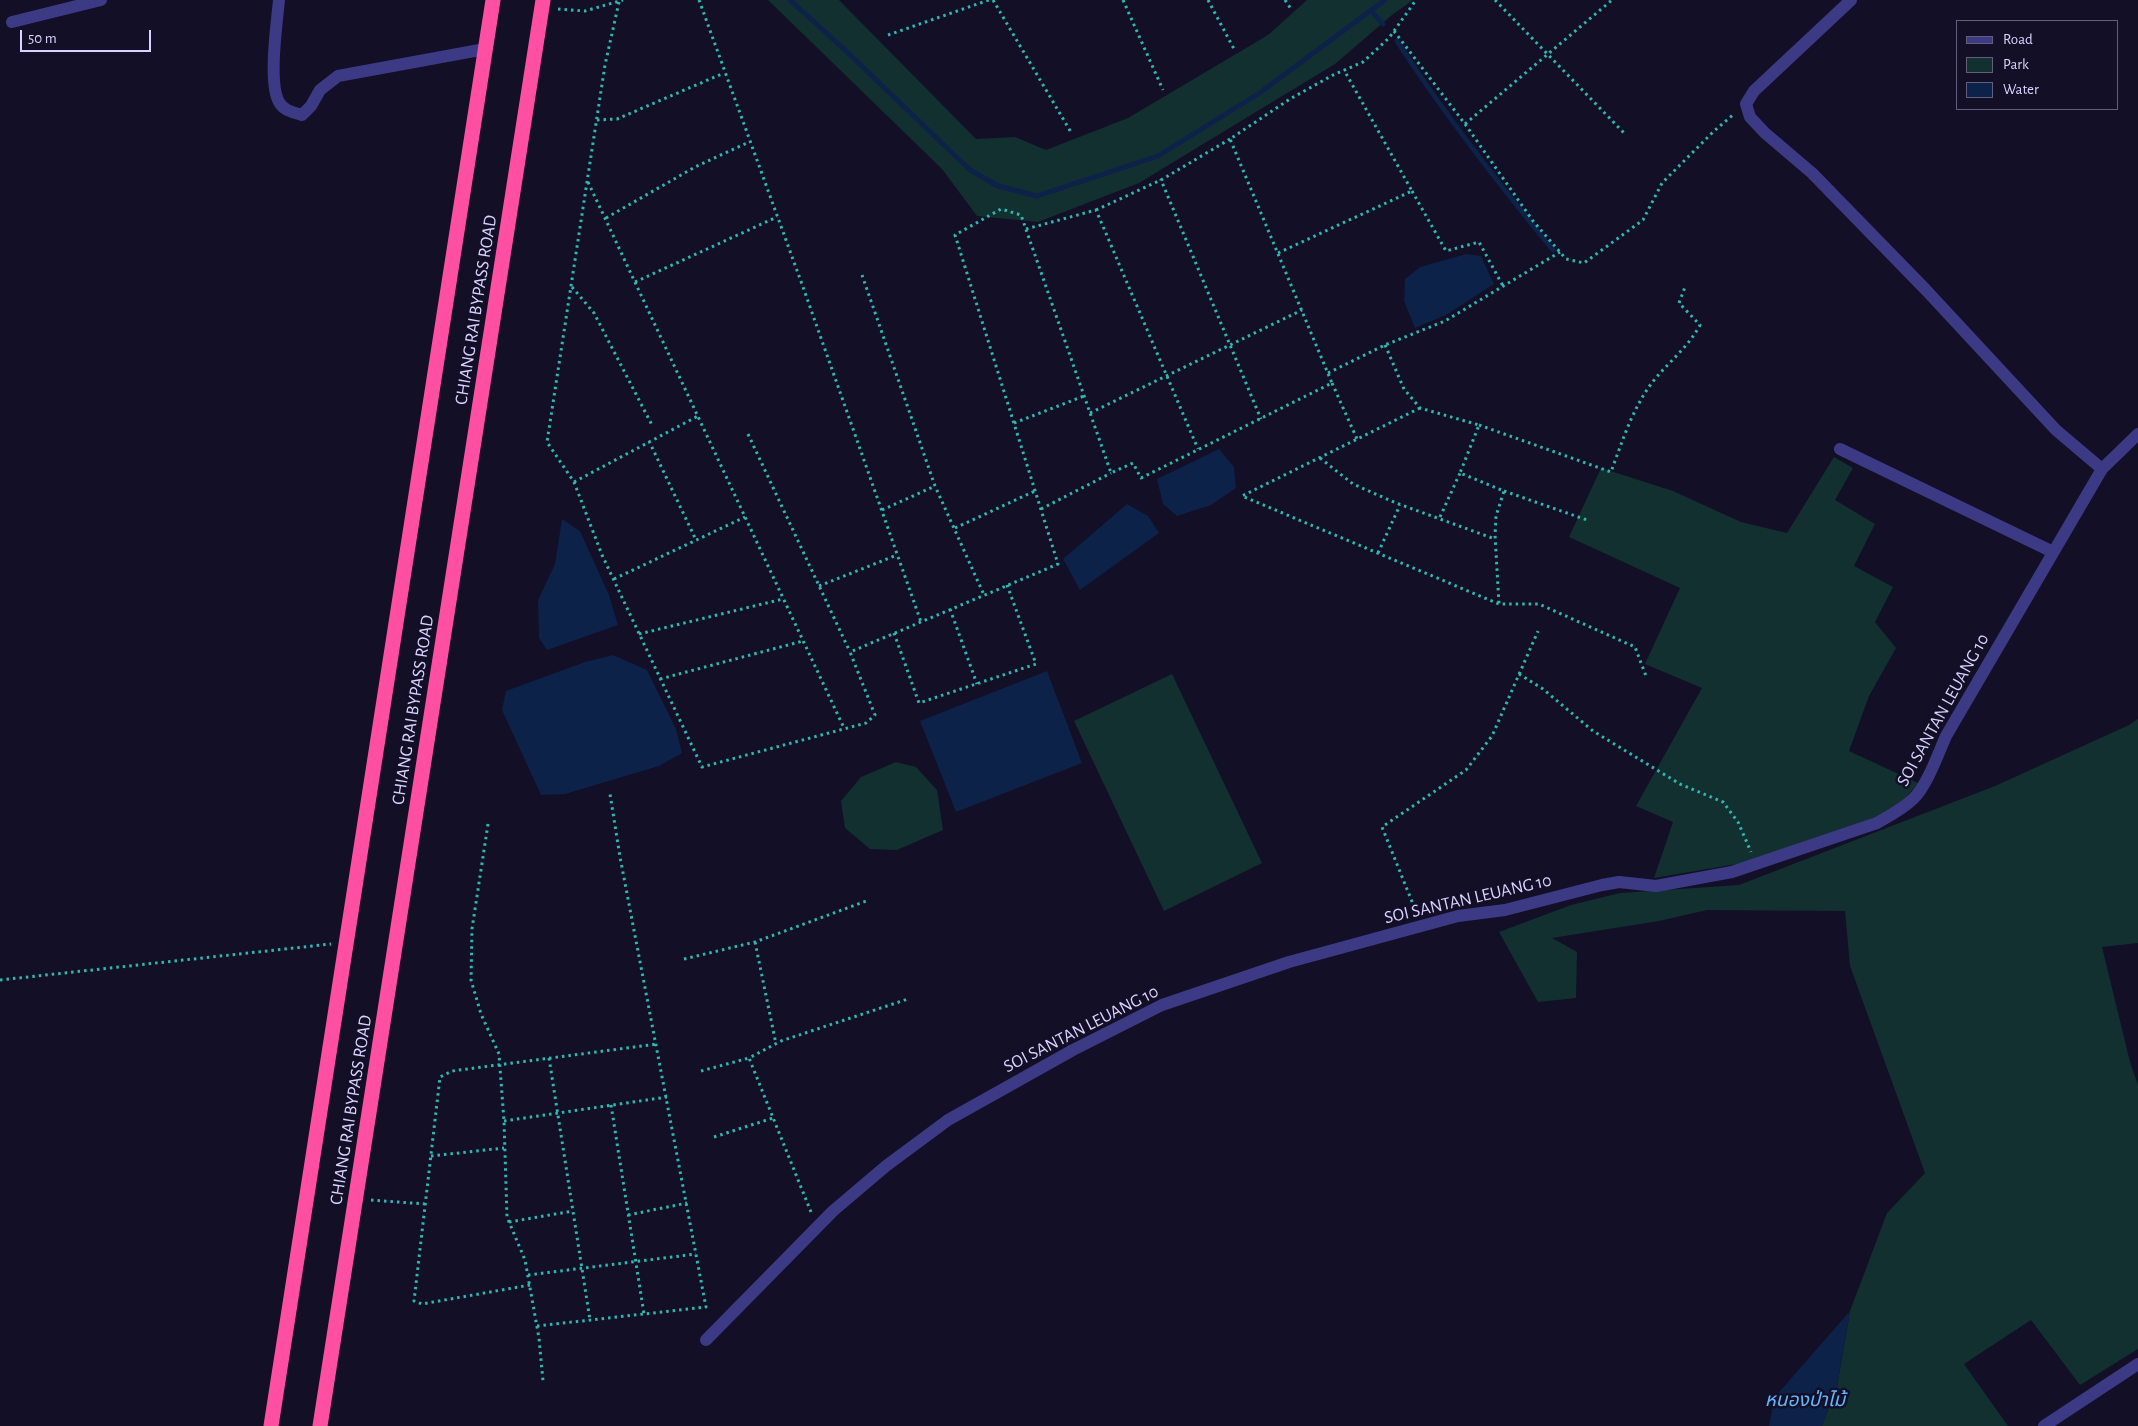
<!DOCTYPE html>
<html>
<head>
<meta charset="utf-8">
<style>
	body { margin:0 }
	#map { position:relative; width:2138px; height:1426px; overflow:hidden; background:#130f26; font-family:"Alegreya Sans",sans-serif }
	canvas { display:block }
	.legend { position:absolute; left:1956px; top:20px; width:162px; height:90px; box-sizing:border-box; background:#130f26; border:1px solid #625e7d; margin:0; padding:6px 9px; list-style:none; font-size:15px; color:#d9d4ff }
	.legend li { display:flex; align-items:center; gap:10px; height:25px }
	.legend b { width:25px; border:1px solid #625e7d }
	.scale { position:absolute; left:20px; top:30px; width:131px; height:22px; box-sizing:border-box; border:2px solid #d9d4ff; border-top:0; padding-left:6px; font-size:15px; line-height:18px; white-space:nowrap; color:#d9d4ff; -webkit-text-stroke:4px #130f26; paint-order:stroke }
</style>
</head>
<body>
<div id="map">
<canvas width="2138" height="1426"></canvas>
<ul class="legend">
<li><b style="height:6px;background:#3d3a85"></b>Road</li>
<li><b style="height:14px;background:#12302f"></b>Park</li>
<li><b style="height:14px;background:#0c2248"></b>Water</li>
</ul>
<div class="scale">50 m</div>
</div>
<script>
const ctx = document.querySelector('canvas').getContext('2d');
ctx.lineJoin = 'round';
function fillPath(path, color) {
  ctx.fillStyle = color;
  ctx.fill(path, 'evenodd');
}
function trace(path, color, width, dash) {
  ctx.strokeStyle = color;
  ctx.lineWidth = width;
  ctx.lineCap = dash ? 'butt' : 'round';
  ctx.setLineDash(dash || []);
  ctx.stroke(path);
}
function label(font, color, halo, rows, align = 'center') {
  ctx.font = font + ' "Alegreya Sans","Noto Sans Thai",sans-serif';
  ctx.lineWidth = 5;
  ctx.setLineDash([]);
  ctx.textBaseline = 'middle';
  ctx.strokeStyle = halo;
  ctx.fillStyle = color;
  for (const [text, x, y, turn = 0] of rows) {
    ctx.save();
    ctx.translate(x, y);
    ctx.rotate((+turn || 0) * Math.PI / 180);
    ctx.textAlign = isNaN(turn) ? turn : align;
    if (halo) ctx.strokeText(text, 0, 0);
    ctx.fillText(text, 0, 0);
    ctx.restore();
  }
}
fillPath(new Path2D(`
	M768 0H839L976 139 1015 137 1046 150 1128 118 1268 35 1307 0H1413L1392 15 1335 64 1139 183 1038 222 977 216 942 169Z
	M1834 457 1853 468 1835 500 1875 524 1854 566 1893 587 1875 622 1896 648 1869 696 1849 751 1918 783 1904 800 1880 816 1743 863 1654 878 1673 822 1636 806 1702 688 1645 664 1680 588 1569 537 1601 468 1673 491 1741 522 1787 533Z
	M1172 674 1262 863 1164 911 1074 721Z
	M2138 719V943L2102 947 2130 1062 2138 1085V1349L2080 1385 2031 1320 1964 1364 2008 1426H1822L1837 1386 1850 1311 1887 1213 1925 1173 1850 966 1845 911 1707 910 1659 921 1552 938 1577 952 1576 998 1538 1002 1499 932 1571 905 1620 893 1739 885 1995 786 2129 725Z
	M896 762 916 767 937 790 943 830 897 850 870 849 845 828 841 801 861 777Z`), '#12302f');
fillPath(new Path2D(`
	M1466 254 1481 256 1494 284 1446 315 1415 328 1404 301 1405 279 1420 267Z
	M1219 449 1234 467 1236 488 1211 505 1177 516 1163 504 1157 479Z
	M1127 504 1148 516 1159 533 1080 590 1063 559Z
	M562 519 580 531 609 595 618 625 547 650 539 638 538 600 555 564Z
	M613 655 647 670 676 729 682 753 659 766 565 794 541 795 502 710 506 691 585 662Z
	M1047 671 1082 763 956 812 920 721Z
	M1850 1311 1837 1386 1822 1426H1769L1774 1398Z`), '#0c2248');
trace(new Path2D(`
	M790 0 846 51 970 170 998 186 1037 196 1158 156 1258 94 1385 0
	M1371 11 1383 24
	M1397 41C1444 114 1498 183 1553 250`), '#0c2248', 5);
trace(new Path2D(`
	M699 0 803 287 921 622
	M993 0 1072 134
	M1123 0 1163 90
	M1208 0 1234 49
	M1285 0 1291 9
	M1495 0 1625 134
	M619 2 605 65 547 442 574 482 602 555 702 767 866 723 875 715 850 652 1058 564 955 235 1001 209 1021 215 1111 473 1133 463 1141 478 1332 383 1230 139 1290 99 1333 75 1363 62 1389 38 1416 0
	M558 9 585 11 623 0
	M1394 31 1465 124 1533 221 1566 259 1584 263 1643 220 1662 183 1714 131 1734 114
	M888 35 989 0
	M597 120 617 119 724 73
	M1465 124 1612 0
	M1230 139 1161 180 1261 419
	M588 182 844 728
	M1412 191 1446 251 1479 242 1503 286
	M1096 210 1161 180
	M606 218 695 167 749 142
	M1026 229 1096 210 1198 449
	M1278 253 1412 191 1344 70
	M862 275 935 486 984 595
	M635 282 777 217
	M572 287 594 313 653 427
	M1385 345 1404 389 1420 408 1479 425 1460 473 1504 491 1496 516 1495 535 1499 604
	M1328 373 1385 345 1445 321 1560 252
	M1332 383 1357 439
	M1420 408 1242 496 1499 604H1539L1635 647 1646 676
	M1090 413 1302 310
	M1014 423 1084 396
	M1479 425 1611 472C1622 442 1632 410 1651 384 1666 364 1688 348 1700 325L1679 303 1685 287
	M748 434 850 652
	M649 441 696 540
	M1320 458 1353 484 1396 503 1495 539
	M574 482 698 416
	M1504 491 1587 520
	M1041 509 1111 473
	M882 510 935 486
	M1440 517 1460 473
	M955 528 1035 491
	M1378 553 1400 505
	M614 579 745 517
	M819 586 897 555
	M950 609 977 684
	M894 633 919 703 1036 664 1007 585
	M639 634 783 599
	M1519 674 1543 689 1593 731 1680 784 1723 802 1738 822 1751 852
	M660 679 803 641
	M488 824 472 929 471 980 481 1014 499 1054 504 1121 507 1217 525 1260 539 1338 543 1381
	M1417 914 1382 827 1466 770 1492 736 1538 631
	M755 942 776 1044
	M684 959 755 942 869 900
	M0 980 331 944
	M549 1058 590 1320
	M701 1071 749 1058
	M611 1105 644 1314
	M504 1121 667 1097
	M714 1137 773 1118
	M431 1156 504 1148
	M371 1200 425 1204
	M811 1212 749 1058 781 1041 908 999
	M628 1215 687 1203
	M509 1222 573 1211
	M528 1275 696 1254
	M530 1285 422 1304 414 1301 440 1077 452 1071 657 1044
	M537 1326 706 1307 620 857 610 794`), '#2fb8b0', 3, [2.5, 4]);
trace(new Path2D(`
	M279 0C277 22 268 83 279 102 284 111 293 112 302 115L311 106 320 90 338 76 485 49
	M1851 0 1754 91 1746 104 1750 117 1765 133 1812 173 1926 290 2056 430 2102 469
	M12 22 101 0
	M1840 449 2053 552
	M706 1340 833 1211 886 1166 948 1120 1073 1050 1162 1005 1289 962 1458 916 1505 910 1602 885 1619 882 1656 886 1732 872 1877 823C1889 816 1903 809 1913 799 1927 786 1938 754 1946 736L2102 469 2138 434
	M2044 1426 2138 1364`), '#3d3a85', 12);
trace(new Path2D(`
	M271 1426 493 0
	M320 1426 543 0`), '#ff4fa3', 15);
label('18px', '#d9d4ff', '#130f26', [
	["CHIANG RAI BYPASS ROAD",476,310,-81],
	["CHIANG RAI BYPASS ROAD",413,710,-81],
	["SOI SANTAN LEUANG 10",1943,710,-61],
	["SOI SANTAN LEUANG 10",1468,899,-13],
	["SOI SANTAN LEUANG 10",1081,1029,-27],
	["CHIANG RAI BYPASS ROAD",351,1110,-81]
]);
label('italic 19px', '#62b6ff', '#130f26', [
	["หนองป่าไม้",1805,1400]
]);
</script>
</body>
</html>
